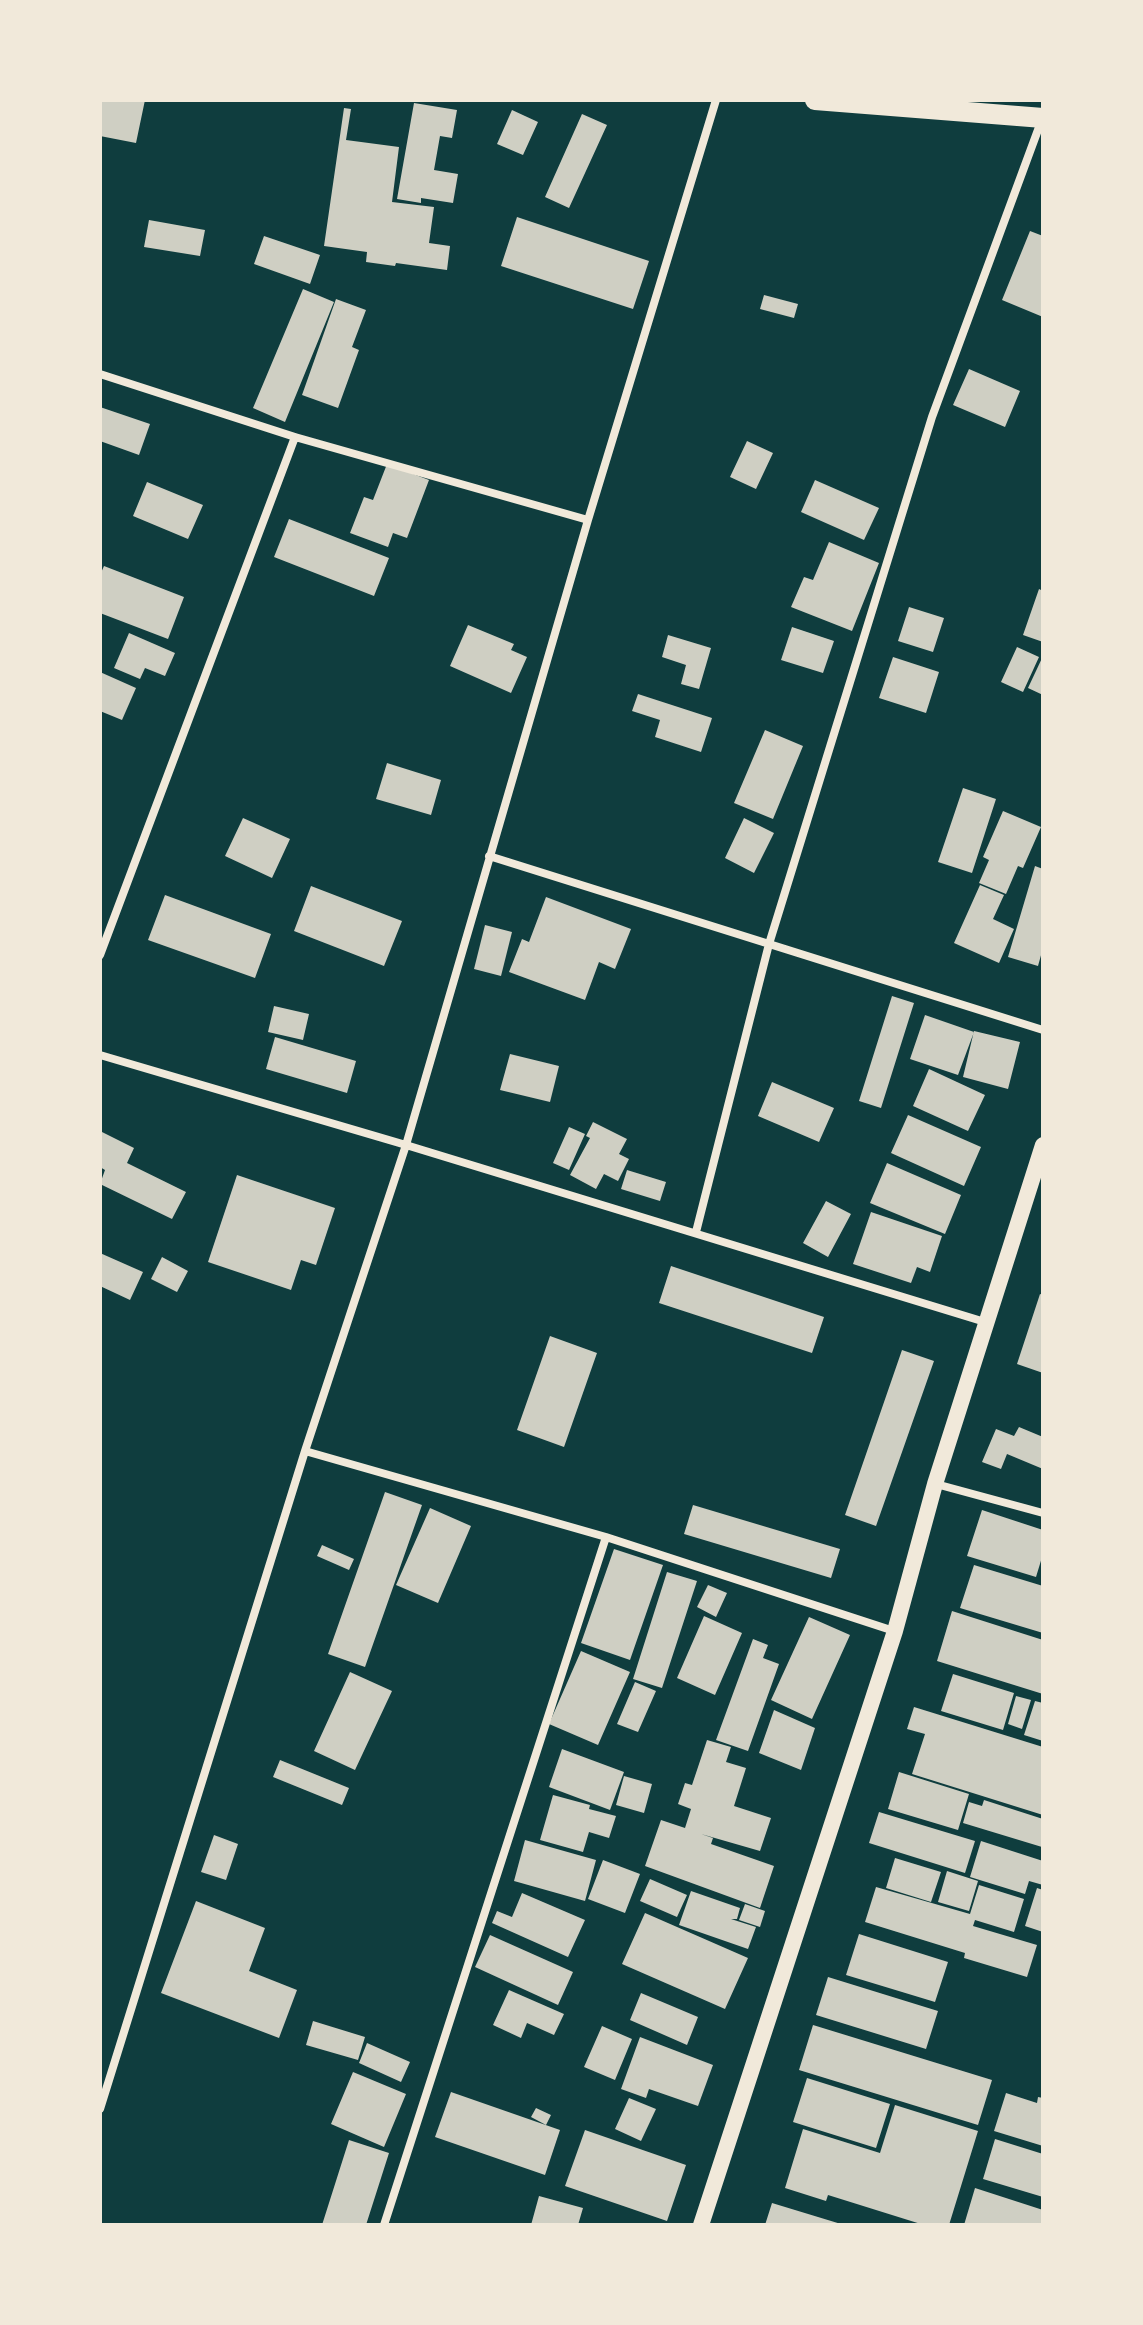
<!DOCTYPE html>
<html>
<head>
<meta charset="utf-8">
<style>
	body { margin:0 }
	#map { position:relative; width:1143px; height:2325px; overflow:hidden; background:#0f3d3e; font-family:Roboto,sans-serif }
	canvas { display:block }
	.frame { position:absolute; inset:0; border:102px solid #f1e9da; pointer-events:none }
</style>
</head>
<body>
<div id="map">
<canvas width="1143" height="2325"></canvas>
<div class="frame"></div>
</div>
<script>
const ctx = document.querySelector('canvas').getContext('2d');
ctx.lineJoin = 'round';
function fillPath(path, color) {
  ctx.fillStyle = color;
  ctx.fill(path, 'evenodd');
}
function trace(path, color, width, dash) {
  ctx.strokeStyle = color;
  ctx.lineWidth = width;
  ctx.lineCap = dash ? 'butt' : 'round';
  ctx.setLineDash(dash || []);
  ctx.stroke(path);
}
fillPath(new Path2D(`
	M100 100H145L136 143 100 136Z
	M414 103 457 110 452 138 440 136 434 170 458 174 453 203 421 198V203L397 199Z
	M344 108 351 109 346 140 399 147 392 202 434 207 429 243 450 246 447 270 396 263 395 266 366 262 367 252 324 246Z
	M512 110 538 122 523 155 497 144Z
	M582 114 607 125 569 208 545 197Z
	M517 217 649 261 633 309 501 266Z
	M149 220 205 230 200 256 144 247Z
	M1030 231 1043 236V317L1002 300Z
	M264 236 320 255 310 284 254 264Z
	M303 289 334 302 285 422 253 408Z
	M764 295 798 304 794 318 760 309Z
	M336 299 366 310 352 347 359 350 338 408 302 395Z
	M969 369 1020 391 1005 427 953 405Z
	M100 407 150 424 139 455 100 441Z
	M747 441 773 453 756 489 730 477Z
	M387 464 429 480 407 538 393 533 388 547 350 533 364 497 373 500Z
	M815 480 879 508 864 540 801 512Z
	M147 482 203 505 188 539 133 516Z
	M289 519 389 558 374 596 274 557Z
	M829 542 879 563 852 631 791 607 804 577 813 580Z
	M104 566 184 597 168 639 100 613V575Z
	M1039 589 1043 591V642L1023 635Z
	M909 607 944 618 933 652 898 641Z
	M468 625 514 644 511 650 527 657 511 693 450 666Z
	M792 627 834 641 823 673 781 660Z
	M129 633 175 653 165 676 145 668 140 679 114 668Z
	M668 635 711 648 699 689 681 684 686 665 662 657Z
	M1017 647 1039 657 1023 692 1001 682Z
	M1043 656V695L1028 688Z
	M893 657 939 672 926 713 879 698Z
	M100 672 136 688 122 720 100 711Z
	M638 694 712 718 701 752 655 737 660 720 632 711Z
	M765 730 803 746 773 819 734 803Z
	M387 763 441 780 431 815 376 799Z
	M963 788 996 799 972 873 938 862Z
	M1003 811 1041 827 1023 868 1018 866 1006 894 979 883 989 860 983 857Z
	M243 818 290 839 272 878 225 856Z
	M744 818 774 833 754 873 725 858Z
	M1035 866 1043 869V948L1038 966 1008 957Z
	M980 885 1004 895 993 919 1014 929 999 963 954 943Z
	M311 886 402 921 384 966 294 931Z
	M165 895 271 934 255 978 148 940Z
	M546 897 631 929 615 969 599 962 585 1000 509 972 522 939 529 942Z
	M485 925 512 932 501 976 474 969Z
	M892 996 914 1003 881 1108 859 1101Z
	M274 1006 309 1014 303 1040 268 1032Z
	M925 1015 974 1032 958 1075 910 1059Z
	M974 1031 1020 1042 1008 1089 963 1077Z
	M275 1037 356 1061 347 1093 266 1069Z
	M510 1054 559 1066 550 1102 500 1090Z
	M929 1069 985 1095 968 1131 913 1106Z
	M772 1082 834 1108 819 1142 758 1116Z
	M908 1115 981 1147 964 1186 891 1153Z
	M593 1122 627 1139 619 1154 629 1159 618 1181 604 1174 596 1189 570 1175 590 1138 586 1136Z
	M569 1127 585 1134 569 1170 553 1163Z
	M100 1131 134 1148 127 1163 186 1192 172 1219 100 1184 105 1170 100 1167Z
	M887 1163 961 1195 945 1234 870 1203Z
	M627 1170 666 1182 660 1201 621 1189Z
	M237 1175 335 1208 316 1265 301 1260 291 1290 208 1262Z
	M826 1201 851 1214 828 1257 803 1243Z
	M871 1212 942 1236 930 1272 917 1267 911 1283 853 1264Z
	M100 1253 143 1272 130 1300 100 1286Z
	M162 1257 188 1271 177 1292 151 1279Z
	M671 1266 824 1317 812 1353 659 1303Z
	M1040 1294 1043 1295V1373L1017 1364Z
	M550 1336 597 1353 564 1447 517 1430Z
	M902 1350 934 1361 876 1526 845 1515Z
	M1019 1427 1043 1437V1469L1007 1454 1001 1469 982 1462 996 1429 1014 1436Z
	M385 1492 422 1505 365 1667 328 1654Z
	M693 1505 840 1549 831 1578 684 1534Z
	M430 1508 471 1526 438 1603 396 1585Z
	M982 1510 1043 1530V1554L1036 1577 967 1556Z
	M322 1545 354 1559 349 1570 317 1556Z
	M614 1549 663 1565 630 1660 581 1643Z
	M974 1565 1043 1586V1633L960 1608Z
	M667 1572 697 1581 662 1688 633 1679Z
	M708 1585 727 1593 716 1617 697 1607Z
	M952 1611 1043 1640V1694L937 1661Z
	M704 1616 742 1633 715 1695 677 1678Z
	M809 1617 850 1635 812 1719 771 1700Z
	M753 1639 768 1645 763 1658 779 1664 748 1751 716 1740Z
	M581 1651 630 1672 598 1745 549 1724Z
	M350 1672 392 1691 355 1770 314 1751Z
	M953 1674 1014 1693 1003 1730 941 1711Z
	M635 1682 656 1691 638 1732 617 1724Z
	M1016 1696 1031 1700 1022 1729 1008 1724Z
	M1035 1701 1043 1703V1741L1024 1735Z
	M914 1707 1043 1747V1815L912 1774 925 1734 907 1729Z
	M774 1710 815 1728 801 1770 759 1753Z
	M707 1740 731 1747 726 1762 746 1768 734 1806 771 1818 760 1851 701 1834 713 1838 711 1844 774 1866 760 1908 645 1866 661 1820 685 1828 691 1809 678 1804 685 1783 692 1785Z
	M562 1749 624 1772 610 1810 549 1787Z
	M280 1760 349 1788 342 1805 273 1777Z
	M899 1772 969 1794 958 1830 888 1809Z
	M624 1776 652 1784 644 1813 616 1805Z
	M553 1795 590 1805 589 1809 616 1816 609 1838 589 1832 583 1852 540 1840Z
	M984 1800 1043 1819 1042 1847 963 1823 969 1802 982 1806Z
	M879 1812 975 1841 965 1873 869 1843Z
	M214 1835 238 1844 226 1880 201 1872Z
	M525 1840 596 1860 585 1901 514 1881Z
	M981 1841 1043 1861V1885L1029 1881 1025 1894 970 1877Z
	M895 1858 941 1872 931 1902 886 1888Z
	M603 1860 640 1874 625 1913 588 1899Z
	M947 1871 978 1881 969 1911 938 1902Z
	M650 1879 687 1895 677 1917 640 1901Z
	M979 1885 1024 1899 1014 1932 975 1920 973 1926 1037 1945 1027 1977 964 1958 965 1953 865 1922 876 1887 970 1914Z
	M1037 1888 1043 1890V1932L1025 1926Z
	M691 1891 740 1908 737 1919H731L756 1927 748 1949 679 1925Z
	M522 1893 585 1920 568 1957 492 1923 497 1911 512 1917Z
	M196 1901 265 1928 249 1971 297 1990 279 2038 161 1993Z
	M745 1904 765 1911 760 1927 739 1920Z
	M645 1913 748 1958 725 2009 622 1964Z
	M859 1934 948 1962 935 2002 846 1975Z
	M490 1935 573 1972 558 2005 475 1967Z
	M828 1977 938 2011 926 2049 816 2015Z
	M509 1990 564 2014 554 2035 527 2023 521 2038 493 2025Z
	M641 1993 698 2017 687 2045 630 2020Z
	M313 2021 365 2037 358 2060 306 2045Z
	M813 2025 992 2080 978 2125 799 2070Z
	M602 2026 632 2039 615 2080 584 2067Z
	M640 2037 713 2065 698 2106 649 2089 646 2098 621 2089Z
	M367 2043 410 2062 401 2082 359 2063Z
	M353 2072 406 2094 384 2147 331 2124Z
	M807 2078 890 2104 876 2148 793 2122Z
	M451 2092 560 2130 545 2175 435 2137Z
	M1006 2093 1037 2103 1038 2097 1043 2098V2146L994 2131Z
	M629 2098 656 2109 641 2141 615 2129Z
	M895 2105 978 2131 949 2225H924L828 2195 826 2201 785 2188 803 2129 880 2153Z
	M536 2108 551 2115 546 2125 531 2117Z
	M585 2130 686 2165 667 2221 565 2186Z
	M995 2139 1043 2154V2197L983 2179Z
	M349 2140 389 2153 366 2225H322Z
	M975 2188 1043 2210V2225H964Z
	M539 2196 583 2208 578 2225H531Z
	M772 2203 841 2224V2225H765Z`), '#cfcfc3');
trace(new Path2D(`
	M100 374 295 437 588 520
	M489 856 1043 1030
	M100 955 295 437
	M100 1055 406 1145 985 1322
	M696 1232 769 944 932 417 1042 119
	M305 1451 606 1537 894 1631
	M936 1484 1043 1513
	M100 2109 305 1451 406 1145 588 520 716 100
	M384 2225 606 1537`), '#f1e9da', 8);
trace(new Path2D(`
	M701 2225 895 1631 935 1484 1043 1145`), '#f1e9da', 16);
trace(new Path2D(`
	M815 100 1043 118`), '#f1e9da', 20);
</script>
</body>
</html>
